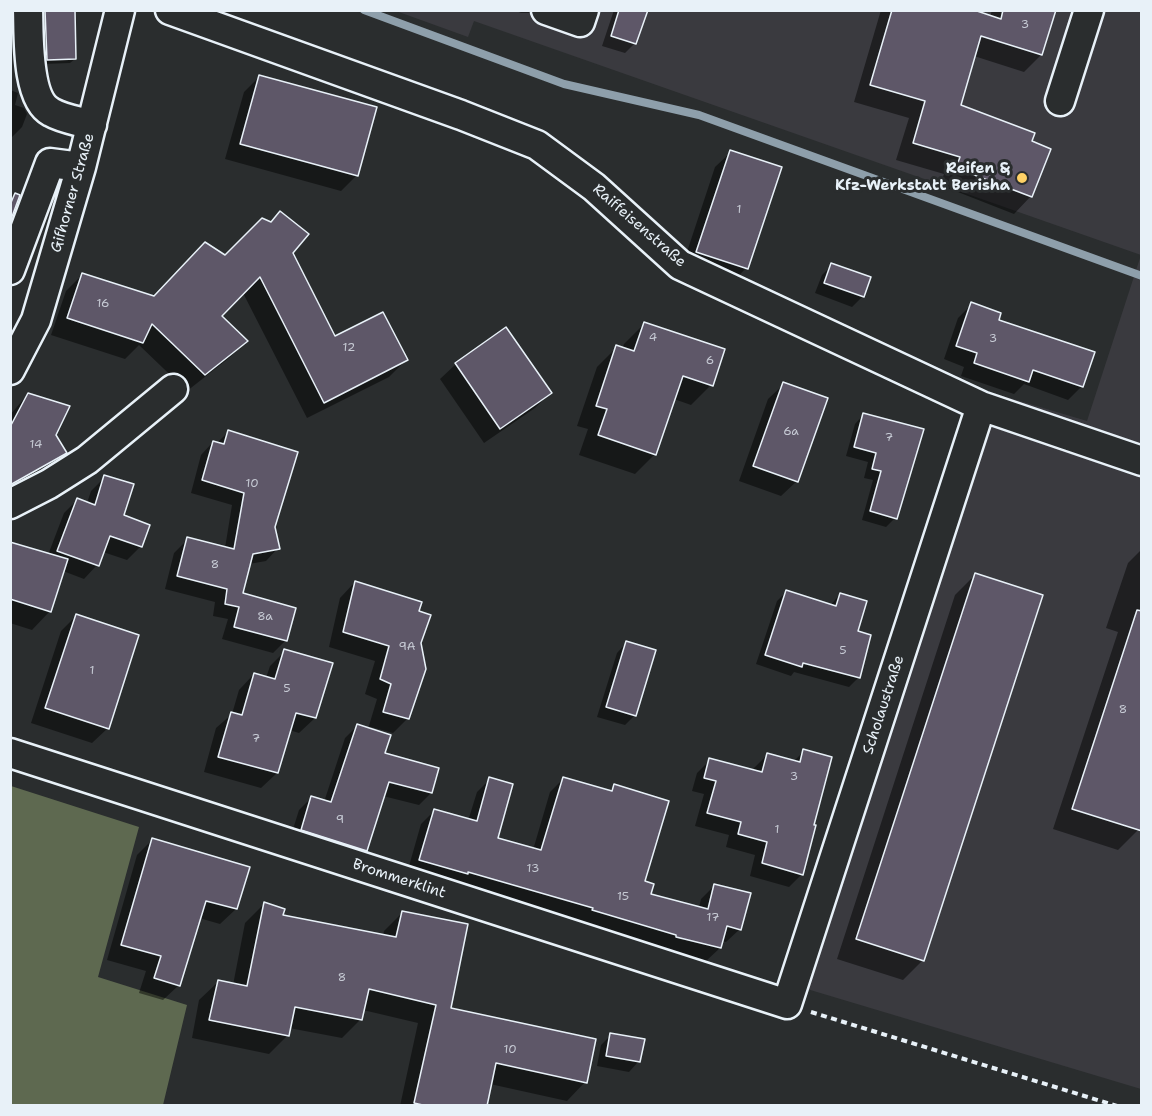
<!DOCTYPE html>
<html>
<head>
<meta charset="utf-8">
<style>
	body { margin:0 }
	#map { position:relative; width:1152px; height:1116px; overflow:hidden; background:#2a2d2e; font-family:"Shantell Sans",sans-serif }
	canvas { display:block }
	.frame { position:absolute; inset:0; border:12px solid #e8f1f8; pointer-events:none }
</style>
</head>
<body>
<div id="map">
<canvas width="1152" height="1116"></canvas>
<div class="frame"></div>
</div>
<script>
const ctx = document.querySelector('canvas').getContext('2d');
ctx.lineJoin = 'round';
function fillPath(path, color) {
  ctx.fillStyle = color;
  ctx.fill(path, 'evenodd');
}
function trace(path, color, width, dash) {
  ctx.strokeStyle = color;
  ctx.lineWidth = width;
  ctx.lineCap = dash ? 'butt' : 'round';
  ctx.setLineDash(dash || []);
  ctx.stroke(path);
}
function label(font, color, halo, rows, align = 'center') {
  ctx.font = font + ' "Shantell Sans",sans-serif';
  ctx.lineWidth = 6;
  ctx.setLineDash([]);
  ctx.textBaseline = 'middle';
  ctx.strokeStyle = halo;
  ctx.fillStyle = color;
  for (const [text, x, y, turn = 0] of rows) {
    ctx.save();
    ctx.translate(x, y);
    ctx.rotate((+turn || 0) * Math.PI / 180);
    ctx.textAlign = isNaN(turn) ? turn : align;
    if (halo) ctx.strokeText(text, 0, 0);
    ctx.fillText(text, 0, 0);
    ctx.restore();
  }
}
fillPath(new Path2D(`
	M396 11H1141V1089L807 989 993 393 1087 421 1141 255 474 21 468 37Z`), '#3a3a3f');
fillPath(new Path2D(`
	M11 786 139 827 98 977 187 1005 163 1105H11Z`), '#5e6950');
fillPath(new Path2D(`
	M41 10H73L75 59 70 63 43 64Z
	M514 10H551L544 17 531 13H521Z
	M614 10H646L635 43 625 53 602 46Z
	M881 10H968L990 17 992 10H1055L1041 55 1024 72 974 56 959 106 1031 196 1014 214 940 185 944 174 896 160 909 118 854 102Z
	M259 77 375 108 356 176 341 191 225 159 244 92Z
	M10 90 18 93 15 105 24 108 27 114 22 127 10 139Z
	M731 152 746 268 731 284 682 267 715 167Z
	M291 253 335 338 406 360 389 377 307 418 243 293 220 316 246 341 229 358 187 391 139 345 125 359 51 335 66 291 83 274 154 297 225 257Z
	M832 265 869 278 862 297 852 307 815 293 822 275Z
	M972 304 997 321 1082 386 1068 400 1024 384 1014 394 961 376 964 367 944 359 958 318Z
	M644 324 711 385 691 405 674 399 655 454 635 474 579 455 588 429 577 426 597 367 617 347 622 349 624 344Z
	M506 329 550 393 535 408 484 443 440 379 456 364Z
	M784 384 797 481 781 496 739 481 768 399Z
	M28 394 65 453 50 468 10 491V415Z
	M864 414 922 430 895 518 886 527 862 520 873 480 864 478 868 462 846 456 855 424Z
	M228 432 274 527 278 548 266 561 249 564 241 595 286 640 273 653 222 639 228 619 213 616 215 602 165 589 174 553 187 540 225 548 232 505 191 493 201 455 213 442 217 443Z
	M105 477 122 516 148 526 140 547 127 560 103 552 97 565 84 579 63 571 50 611 32 630 10 623V544L48 555 64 513 77 500 87 503 91 491Z
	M1142 549V821L1138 830 1118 850 1053 829 1118 632 1106 628 1128 563Z
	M975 575 923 960 903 980 837 959 955 595Z
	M355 582 418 612 419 643 408 718 393 733 371 727 370 730 383 754 431 793 419 805 383 796 366 850 354 863 289 842 299 810 311 798 324 802 345 738 357 726 368 729 377 699 365 694 375 661 329 647 340 598Z
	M786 592 830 606 840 594 856 632 858 678 849 687 794 672 791 676 756 664 777 601Z
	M76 616 108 728 92 743 31 723 61 631Z
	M627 642 635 715 625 725 597 717 617 653Z
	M285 651 315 718 299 733 289 730 277 773 261 788 204 772 216 728 232 714 239 690 254 674 266 678 270 666Z
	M804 751 802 874 789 887 750 876 755 855 726 847 729 835 695 826 704 794 692 791 697 773 710 760 753 772 754 768 767 755 793 762Z
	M490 779 496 839 533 850 550 792 563 779 609 792 614 786 643 882 650 895 699 908 701 899 715 885 740 929 726 942 721 941 720 948 706 961 664 950V948L580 923V922L455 885 407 873 421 824 434 811 468 821 477 792Z
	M153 839 248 868 236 909 220 924 199 918 179 985 163 1000 139 993 146 971 107 960 137 855Z
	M264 904 281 916 383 936 384 931 403 912 449 1009 585 1082 567 1101 490 1084 485 1106H400L418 1023 363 1010 361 1019 342 1038 289 1028 288 1035 269 1054 192 1038 199 1000 218 982 233 985 245 923Z
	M611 1035 639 1061 629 1072 597 1066 601 1045Z`), '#0007');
trace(new Path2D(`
	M364 10 564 84 699 115 1142 276`), '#8e9fab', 8);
const building = new Path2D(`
	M45 10H75L76 59 47 60Z
	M619 10H648L636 44 611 36Z
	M892 10H974L1001 19 1003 10H1056L1042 55 981 36 961 105 1035 133 1032 141 1051 149 1032 197 956 168 960 157 913 143 925 101 870 85Z
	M259 75 377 107 358 176 240 144Z
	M730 150 782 167 748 269 696 252Z
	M15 193 20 195 10 222V205Z
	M280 211 309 234 293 253 335 336 383 312 408 360 324 403 260 277 222 316 248 341 205 375 152 324 143 343 67 318 82 273 154 296 205 242 225 255 262 218 271 222Z
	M831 263 871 277 864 297 824 283Z
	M971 302 1001 313 999 320 1095 352 1083 387 1033 370 1029 382 974 363 977 353 956 346Z
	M644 322 725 349 713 386 683 376 656 455 598 435 607 409 596 406 616 345 634 351Z
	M506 327 552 393 500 429 455 363Z
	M783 382 828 398 798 482 753 466Z
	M28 393 70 406 56 435 67 453 10 485V427Z
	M863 413 924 429 897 519 870 511 881 471 872 469 876 453 854 447Z
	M228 430 298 452 275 527 280 549 253 554 243 593 296 608 287 641 234 627 239 607 225 604 227 589 177 576 187 537 234 549 244 493 202 480 213 441 224 444Z
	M104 475 134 484 124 515 150 525 142 547 110 536 99 566 57 551 77 498 95 505Z
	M10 542 68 559 51 612 10 599Z
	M975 573 1043 595 924 961 856 939Z
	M355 581 422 602 419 611 431 615 421 643 426 669 409 719 383 712 391 684 380 679 389 646 343 632Z
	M786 590 836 606 840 593 867 601 858 631 871 635 860 678 803 663 802 667 765 655Z
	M1137 610 1142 611V831L1072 809Z
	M76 614 139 635 109 729 45 708Z
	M626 641 656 650 636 716 606 707Z
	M284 649 333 663 316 718 296 713 278 773 218 757 231 712 242 715 254 673 275 679Z
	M357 724 391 735 385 753 439 768 432 793 389 782 367 851 301 830 311 796 331 802Z
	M803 749 832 757 814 825H816L803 875 762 863 767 842 738 834 741 822 707 813 716 781 704 778 709 758 762 772 767 753 800 762Z
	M489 777 513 784 498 838 541 850 563 777 612 791 614 784 669 801 645 881 654 884 651 894 708 909 714 884 751 893 741 930 727 926 721 948 676 937V935L592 910 593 908 468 872V874L419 860 434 809 477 821Z
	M152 838 250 867 237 909 206 901 180 986 154 978 161 956 121 945Z
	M264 902 285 909 283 915 396 937 402 911 468 924 451 1008 596 1039 587 1083 496 1063 487 1106H427L414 1103 436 1005 369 989 362 1020 295 1007 289 1036 209 1020 218 980 247 986Z
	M610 1033 645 1039 640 1062 606 1056Z`);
fillPath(building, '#5e5768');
trace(building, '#e8f1f8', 1.5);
const minor = new Path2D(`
	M28 10C29 35 26 99 51 112 63 119 79 121 92 125
	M170 10 461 115 537 145 594 187 680 265 981 406 1142 461
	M546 10 580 22 584 10
	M1060 101 1089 10
	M10 270 50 163 81 167
	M10 370 36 320 81 167 120 10
	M10 504 49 484 87 460 173 389
	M10 753 787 1004 981 406`);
trace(minor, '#e8f1f8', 33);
trace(new Path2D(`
	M811 1012 1117 1106`), '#e8f1f8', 4, [6, 4.5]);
trace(minor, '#2a2d2e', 28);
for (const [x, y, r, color] of [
	[1022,178,6,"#ffd166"]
]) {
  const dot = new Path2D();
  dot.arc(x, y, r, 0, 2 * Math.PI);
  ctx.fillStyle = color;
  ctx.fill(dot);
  trace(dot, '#2a2d2e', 2);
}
label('12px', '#c6cad4', null, [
	["3",1025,25],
	["1",739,210],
	["16",103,304],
	["4",653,338],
	["3",993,339],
	["12",349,348],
	["6",710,361],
	["6a",791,432],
	["7",889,438],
	["14",36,445],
	["10",252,484],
	["8",215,565],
	["8a",265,617],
	["9A",407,647],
	["5",843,651],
	["1",92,671],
	["5",287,689],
	["8",1123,710],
	["7",256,739],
	["3",794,777],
	["9",340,820],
	["1",777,830],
	["13",533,869],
	["15",623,897],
	["17",713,918],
	["8",342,978],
	["10",510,1050]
]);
label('bold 15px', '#e8f1f8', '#2a2d2e', [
	["Reifen &",1010,169],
	["Kfz-Werkstatt Berisha",1010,186]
], 'right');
label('15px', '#e8f1f8', '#2a2d2e', [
	["Gifhorner Straße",73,193,-74],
	["Raiffeisenstraße",639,226,41],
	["Scholaustraße",884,705,-72],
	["Brommerklint",399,879,18]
]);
</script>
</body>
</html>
